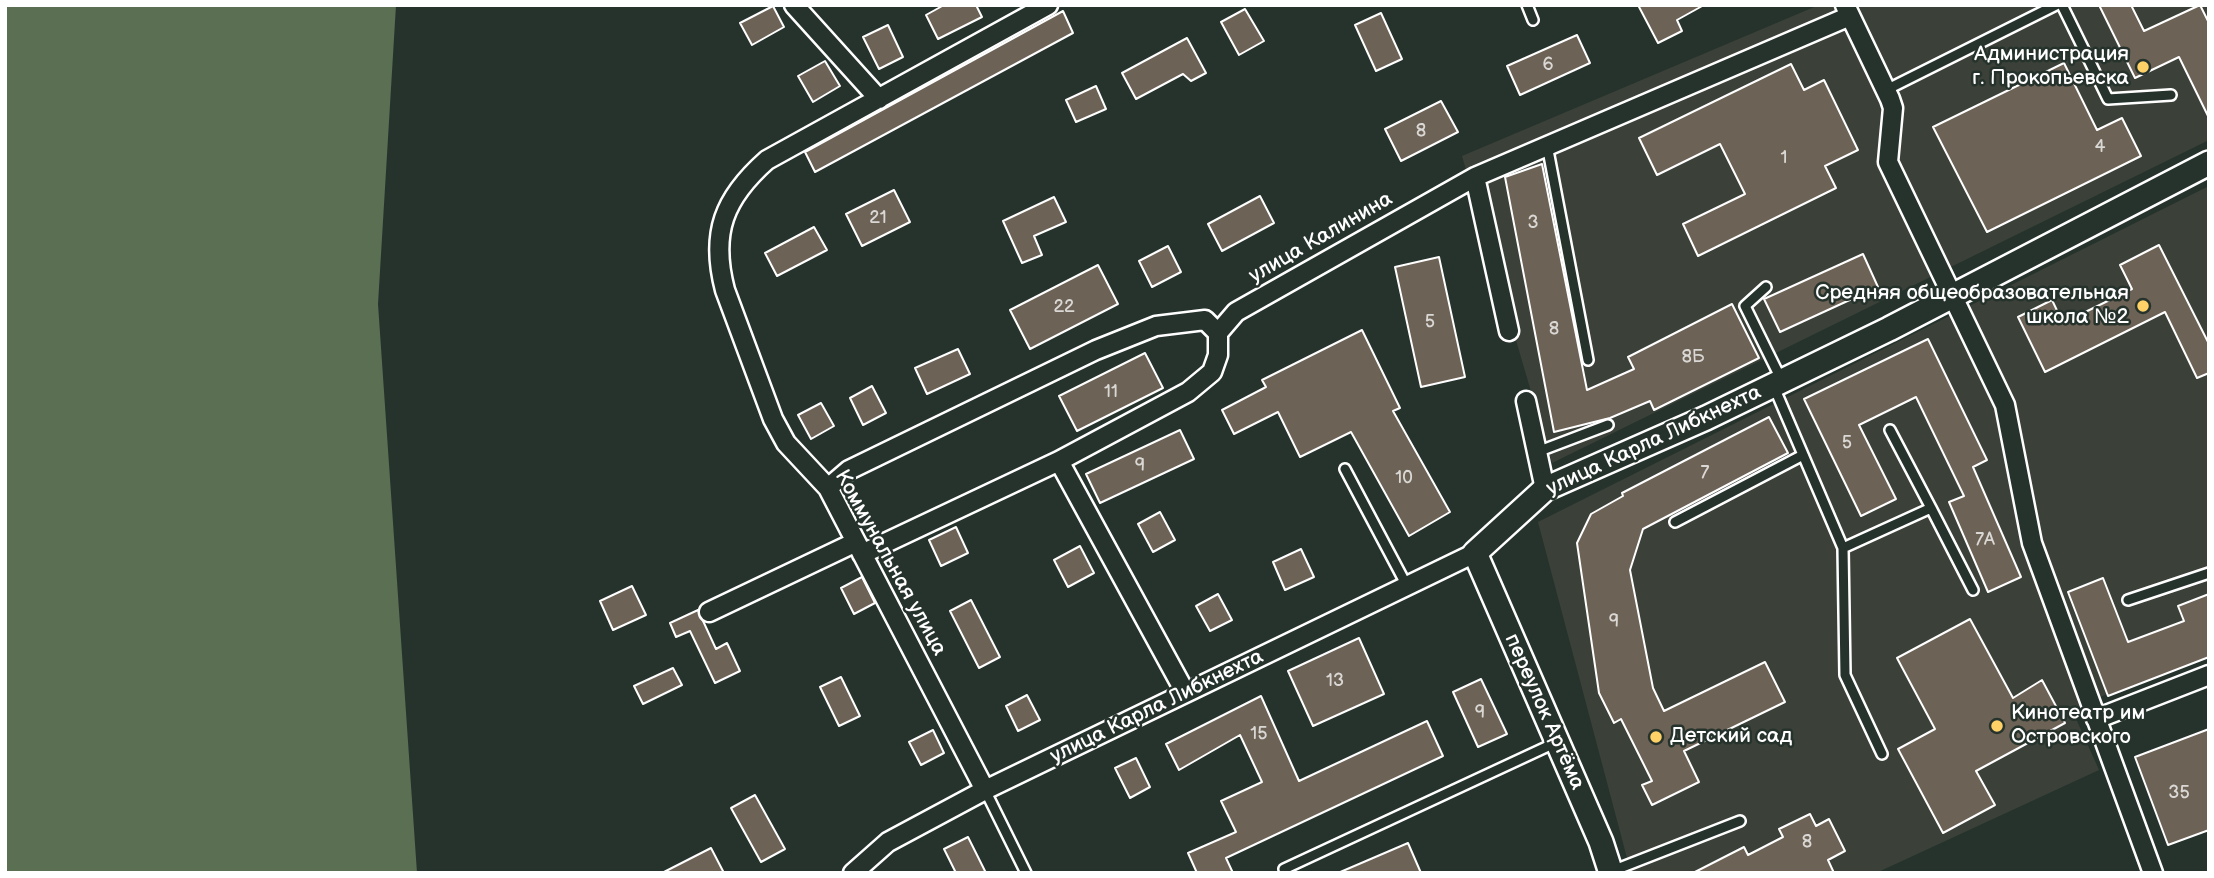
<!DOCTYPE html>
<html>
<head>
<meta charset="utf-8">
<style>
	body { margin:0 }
	#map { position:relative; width:2214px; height:878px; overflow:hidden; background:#26332d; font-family:"Balsamiq Sans",sans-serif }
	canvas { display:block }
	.frame { position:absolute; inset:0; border:7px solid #fff; pointer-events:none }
</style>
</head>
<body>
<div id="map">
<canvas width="2214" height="878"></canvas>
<div class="frame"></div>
</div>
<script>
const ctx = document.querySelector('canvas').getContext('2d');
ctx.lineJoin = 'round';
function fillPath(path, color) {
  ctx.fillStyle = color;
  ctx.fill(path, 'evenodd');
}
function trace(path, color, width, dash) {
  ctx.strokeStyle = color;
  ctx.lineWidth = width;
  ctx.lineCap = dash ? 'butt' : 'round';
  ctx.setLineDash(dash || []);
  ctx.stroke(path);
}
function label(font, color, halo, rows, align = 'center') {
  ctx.font = font + ' "Balsamiq Sans",sans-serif';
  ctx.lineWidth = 5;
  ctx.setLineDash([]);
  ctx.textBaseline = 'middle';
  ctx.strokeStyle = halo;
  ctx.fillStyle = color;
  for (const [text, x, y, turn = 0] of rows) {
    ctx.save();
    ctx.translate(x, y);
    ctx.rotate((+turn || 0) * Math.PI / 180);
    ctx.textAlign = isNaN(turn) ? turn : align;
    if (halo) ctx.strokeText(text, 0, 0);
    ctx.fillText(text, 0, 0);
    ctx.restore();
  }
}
fillPath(new Path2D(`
	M1819 5H2209V140L1552 463 1462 156Z
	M2209 186V647L2072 710 2099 770 1876 873H1631L1538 522Z`), '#3b4139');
fillPath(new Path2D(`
	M5 5H396L378 304 417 873H5Z`), '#5b7053');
const building = new Path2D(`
	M944 5H976L982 17 938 39 926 15Z
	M1638 5H1704L1677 20 1682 31 1658 43Z
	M2099 5H2131L2144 31 2200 5 2209 23V118L2179 57 2135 78Z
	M773 6 784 27 752 45 740 23Z
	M1245 9 1264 41 1239 55 1221 22Z
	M1063 11 1073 33 815 172 805 152Z
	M1381 13 1402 59 1376 71 1355 25Z
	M888 25 903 57 879 69 863 37Z
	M1577 35 1590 63 1520 95 1507 66Z
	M1187 38 1206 73 1191 81 1183 74 1136 99 1122 73Z
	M825 61 840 86 813 102 798 76Z
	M2064 63 2097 130 2122 118 2141 156 1987 232 1933 127Z
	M1791 64 1804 90 1824 80 1858 150 1825 166 1836 188 1698 256 1683 224 1745 194 1720 144 1657 175 1639 138Z
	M1096 86 1106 109 1076 122 1066 100Z
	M1441 101 1458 132 1401 161 1385 129Z
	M1542 164 1587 390 1634 369 1628 357 1732 304 1759 358 1654 410 1650 401 1610 418 1554 432 1505 177Z
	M894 190 910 222 862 246 846 214Z
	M1260 196 1274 223 1222 251 1208 224Z
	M1054 197 1066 222 1034 236 1042 255 1022 263 1003 221Z
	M814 227 827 250 777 276 765 253Z
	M2159 245 2209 344V373L2197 378 2165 312 2045 372 2018 317 2052 300 2063 323 2132 289 2120 265Z
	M1168 246 1181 272 1152 287 1139 261Z
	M1863 254 1878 287 1780 332 1764 299Z
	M1439 257 1465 377 1421 387 1395 267Z
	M1098 265 1118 304 1030 349 1010 310Z
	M1362 330 1400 408 1393 411 1450 512 1409 536 1351 432 1300 457 1278 412 1234 434 1222 410 1266 387 1262 380Z
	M1928 339 1987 460 1973 467 2021 577 1988 592 1949 502 1964 496 1916 397 1859 425 1896 499 1861 516 1804 399Z
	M958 349 970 374 927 394 915 368Z
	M1145 353 1163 388 1077 431 1059 396Z
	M872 386 886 413 863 425 850 398Z
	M821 403 834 426 811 439 798 415Z
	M1769 417 1788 453 1643 529 1630 570 1653 688 1664 711 1765 662 1785 702 1684 751 1699 782 1652 805 1642 785 1652 781 1621 719 1614 723 1599 693 1577 543 1591 514 1623 496 1622 493Z
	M1180 430 1194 459 1100 503 1086 474Z
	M1160 512 1175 540 1153 552 1138 524Z
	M956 527 968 553 941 566 929 540Z
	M1080 546 1094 573 1068 587 1054 560Z
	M1301 549 1314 577 1285 590 1273 562Z
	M862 577 875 603 854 614 841 588Z
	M2103 578 2128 642 2184 621 2178 606 2209 594V657L2108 696 2068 592Z
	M632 586 646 615 613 630 600 601Z
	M1218 594 1232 620 1210 631 1196 606Z
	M971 600 1000 657 979 668 950 611Z
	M698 610 716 649 727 643 740 671 715 683 690 631 676 637 670 623Z
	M1970 619 2013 698 2042 680 2065 723 1976 771 1995 805 1943 833 1898 749 1935 729 1897 658Z
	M1359 638 1384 694 1313 726 1288 671Z
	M673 668 682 685 643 704 634 686Z
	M841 677 860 716 839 726 820 687Z
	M1481 679 1507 734 1478 747 1453 692Z
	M1027 695 1040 720 1018 731 1006 706Z
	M1261 696 1299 781 1427 721 1443 756 1226 858 1233 873H1197L1188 853 1236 832 1221 801 1262 782 1240 735 1179 770 1166 744Z
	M2209 729V830L2168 845 2135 757Z
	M933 730 944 753 921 765 909 742Z
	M1136 758 1150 787 1130 798 1115 768Z
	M755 795 785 849 761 862 731 808Z
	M1810 814 1816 826 1829 819 1845 851 1828 860 1834 873H1693L1744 847 1748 855 1783 837 1779 829Z
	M968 837 986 873H956L944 849Z
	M1408 843 1421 873H1338Z
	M711 848 724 873H662Z`);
fillPath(building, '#6d6256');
trace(building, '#fff', 2);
const service = new Path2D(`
	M1527 5 1533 20
	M2062 5 2108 99 2171 95
	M1886 90 2056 5
	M1547 145 1588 360
	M1766 287 1745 306 1781 379
	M1774 387 1843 548 1931 508 1973 590
	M1890 430 1931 508
	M1537 452 1608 425
	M1345 469 1407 586
	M1675 522 1803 455
	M1843 548 1845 675 1882 754
	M2128 600 2209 573
	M985 790 1026 873
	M1284 869 1557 742
	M1612 871 1740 821`);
const minor = new Path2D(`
	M794 5 879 99
	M1845 5 1890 99 1893 108 1888 162 2005 405 2032 543 2153 873
	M1475 177 1509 331
	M1526 401 1545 489
	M1059 461 1185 692
	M828 488 849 470 1096 350 1156 326 1205 320 1218 333
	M862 554 1059 461 1188 392 1212 372 1218 355V333L1236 312 1475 177 1850 16
	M709 612 856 542
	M2096 719 2209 675
	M985 790 828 488 786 443 773 419 725 290C710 233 724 198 767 160L1048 5
	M853 873 888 842 985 790 1475 553`);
const tertiary = new Path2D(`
	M1611 873 1601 842 1475 553 1545 489 1706 418 1889 329 2209 163`);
trace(service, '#fff', 14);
trace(minor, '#fff', 23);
trace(tertiary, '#fff', 28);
trace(service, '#26332d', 9);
trace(minor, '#26332d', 18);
trace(tertiary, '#26332d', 23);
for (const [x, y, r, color] of [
	[2143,67,7,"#ffd166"],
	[2143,306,7,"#ffd166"],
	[1997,726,7,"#ffd166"],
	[1656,737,7,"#ffd166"]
]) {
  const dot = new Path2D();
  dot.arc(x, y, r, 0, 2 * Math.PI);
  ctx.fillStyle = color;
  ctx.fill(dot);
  trace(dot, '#26332d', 2.5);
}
label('18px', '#dad8d5', null, [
	["6",1548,65],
	["8",1421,131],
	["4",2100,147],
	["1",1784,158],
	["21",878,218],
	["3",1533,223],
	["22",1064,307],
	["5",1430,322],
	["8",1554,329],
	["8Б",1693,357],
	["11",1111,392],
	["5",1847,443],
	["9",1140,466],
	["7",1705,473],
	["10",1404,478],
	["7А",1985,540],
	["9",1614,622],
	["13",1335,681],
	["9",1480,713],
	["15",1259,734],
	["35",2179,793],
	["8",1807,842]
]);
label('21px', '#fff', '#26332d', [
	["Администрация",2129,55],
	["г. Прокопьевска",2129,79],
	["Средняя общеобразовательная",2129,294],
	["школа №2",2129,318],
	["Кинотеатр им",2011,714,"left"],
	["Островского",2011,738,"left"],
	["Детский сад",1670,737,"left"]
], 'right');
label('21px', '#fff', '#26332d', [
	["улица Калинина",1321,238,-30],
	["улица Карла Либкнехта",1654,441,-25],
	["Коммунальная улица",890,563,61],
	["улица Карла Либкнехта",1157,707,-26],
	["переулок Артёма",1544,712,66]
]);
</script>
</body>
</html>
